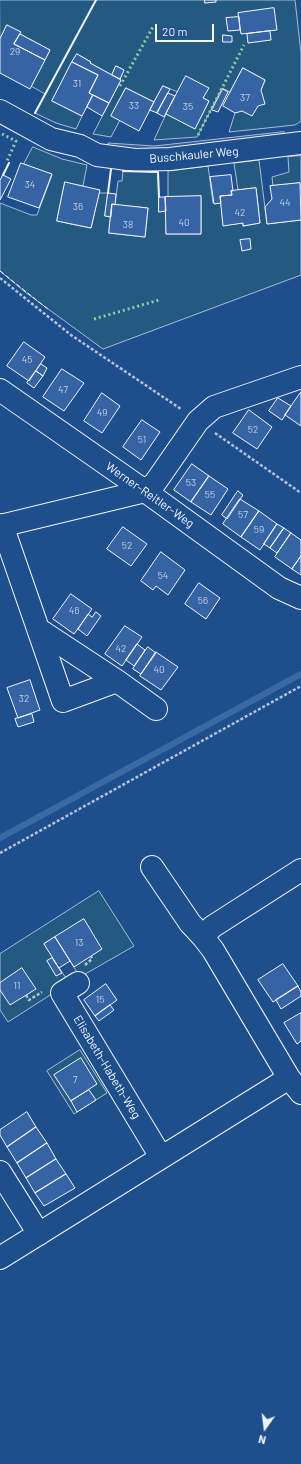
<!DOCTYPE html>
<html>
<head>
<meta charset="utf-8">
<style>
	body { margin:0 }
	#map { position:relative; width:301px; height:1464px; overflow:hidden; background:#1f4e8c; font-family:Barlow,sans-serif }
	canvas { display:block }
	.north { position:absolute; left:245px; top:1408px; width:40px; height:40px; -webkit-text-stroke:3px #1f4e8c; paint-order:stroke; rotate:194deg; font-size:11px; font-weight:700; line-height:16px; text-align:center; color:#f2f6ff }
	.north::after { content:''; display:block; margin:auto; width:14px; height:18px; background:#f2f6ff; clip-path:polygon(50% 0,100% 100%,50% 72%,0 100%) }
	.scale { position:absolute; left:155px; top:24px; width:59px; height:18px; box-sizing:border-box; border:2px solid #f2f6ff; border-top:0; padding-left:5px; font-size:12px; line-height:14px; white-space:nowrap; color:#f2f6ff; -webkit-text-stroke:3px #1f4e8c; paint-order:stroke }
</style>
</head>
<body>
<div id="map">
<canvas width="301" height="1464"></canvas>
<div class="north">N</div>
<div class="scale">20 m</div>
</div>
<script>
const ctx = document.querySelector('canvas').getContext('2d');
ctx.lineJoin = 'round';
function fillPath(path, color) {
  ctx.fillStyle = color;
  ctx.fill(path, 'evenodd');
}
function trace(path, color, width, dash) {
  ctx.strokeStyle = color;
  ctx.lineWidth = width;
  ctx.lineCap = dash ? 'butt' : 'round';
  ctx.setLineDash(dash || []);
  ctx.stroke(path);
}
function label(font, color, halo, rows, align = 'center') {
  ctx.font = font + ' Barlow,sans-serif';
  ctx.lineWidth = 3;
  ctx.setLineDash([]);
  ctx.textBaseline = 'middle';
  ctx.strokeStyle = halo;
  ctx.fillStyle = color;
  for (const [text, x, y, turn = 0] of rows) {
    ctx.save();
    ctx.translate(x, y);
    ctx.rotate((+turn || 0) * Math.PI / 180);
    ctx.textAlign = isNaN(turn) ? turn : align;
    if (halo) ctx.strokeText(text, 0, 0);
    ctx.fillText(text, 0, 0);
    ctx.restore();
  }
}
const green = new Path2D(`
	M0 0H295L301 53V121L295 125 229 132 235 113 261 90 265 80 243 68 230 92 222 88 197 137 154 140 166 114 195 128 209 101 203 98 208 88 178 92 163 86 154 102 126 88 112 116 120 120 111 137 93 134 121 80 120 79 124 70 116 66 112 75 90 63 91 62 77 54 52 101 82 116 76 129 56 123 35 113 45 94 31 86 50 50 20 34 7 25 0 39Z
	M33 147 62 159 87 165 83 186 65 183 57 221 91 228 99 193H108L105 216 111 217 109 233 145 237 148 208 115 205 118 181H122L123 171 158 172 159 211H166V234H201V197H168V171L208 166 213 203H221L223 225 243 223V226L260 223 256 188 238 190 234 163 259 160 267 224 301 220V275L103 349 25 292 0 271V203L31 215H37L52 175 24 164Z
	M301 156V189L300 183 273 186 272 177 289 172 288 157Z
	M99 891 134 946 80 977 55 937 44 944 69 983 8 1022 0 1010V954Z
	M80 1050 107 1093 74 1114 47 1071Z`);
fillPath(green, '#245a82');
trace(green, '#a8bbd7', 1);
const parking = new Path2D(`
	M284 132 285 137 155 152 107 148 108 143 154 146Z`);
fillPath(parking, '#305b95');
trace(parking, '#a8bbd7', 1);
trace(new Path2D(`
	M0 838 301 674`), '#3b69a3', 6);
const building = new Path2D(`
	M205 0H216V2L205 3Z
	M274 8 277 30 241 34 238 13Z
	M239 17 240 30 228 31 226 18Z
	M7 25 21 32 14 44 45 60 30 89 0 73V39Z
	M270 31 271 40 248 43 247 34Z
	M20 34 50 50 45 60 14 44Z
	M223 35 232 36V42H223Z
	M77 54 91 62 90 63 121 80 109 103 89 93 98 75 72 62Z
	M72 62 98 75 89 93 93 95 82 116 52 101Z
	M116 66 124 70 120 79 112 75Z
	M243 68 265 80 261 90 265 104 258 106 252 116 242 111 235 113 223 106Z
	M186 76 209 88 203 98 209 101 195 129 166 114Z
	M163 86 170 89 157 113 150 110Z
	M126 88 154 102 139 131 111 116Z
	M223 89 228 92 218 112 212 110Z
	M168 93 175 96 164 117 157 113Z
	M93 95 109 103 102 116 87 107Z
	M21 163 52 174 39 208 8 197Z
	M3 175 11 179 0 200V181Z
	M231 175 233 191H231L232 195 220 196 221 203 214 204 210 177Z
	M65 182 100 190 91 228 57 221Z
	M300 183 301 220 267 224 265 207 272 199 270 186Z
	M256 188 260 223 243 226V223L223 226 220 196 232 195 231 191Z
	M108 193 116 194 115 205 112 204 111 217 105 216Z
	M201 196V234H166L165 197Z
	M159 197H165L166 211 159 212Z
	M112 204 148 208 145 237 109 233Z
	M250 239 251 249 242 251 240 240Z
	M24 342 45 357 29 381 7 366Z
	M41 364 47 368 43 376 36 371Z
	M62 369 84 383 64 411 43 397Z
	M36 371 43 376 34 388 27 383Z
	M301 392V426L285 415Z
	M102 393 120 406 102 433 84 421Z
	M278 398 291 406 282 420 269 411Z
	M249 410 272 427 257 449 233 433Z
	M142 420 160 432 141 460 123 447Z
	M192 464 209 476 191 502 174 490Z
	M209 476 228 489 211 515 191 502Z
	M238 491 243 495 227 519 222 515Z
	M240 499 259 511 241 537 223 524Z
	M259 511 277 524 260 550 241 537Z
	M277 524 284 528 270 548 264 544Z
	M123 527 147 544 131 566 107 549Z
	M284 528 291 533 277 553 270 548Z
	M291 533 301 540V556L292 569 275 557Z
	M161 552 185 570 168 595 156 586 153 590 141 581Z
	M301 556V575L292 569Z
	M199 583 220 598 206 619 185 604Z
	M71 594 92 609 74 634 53 619Z
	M96 612 101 616 87 636 78 629 88 614 92 617Z
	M125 626 142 637 122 666 105 654Z
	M137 644 145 650 134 666 126 660Z
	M148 647 156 653 141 674 133 669Z
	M156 652 178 667 161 690 140 676Z
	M30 680 40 710 18 718 7 688Z
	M32 714 34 722 18 727 15 719Z
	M84 919 102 949 74 967 55 937Z
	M55 937 70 961 59 968 44 944Z
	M52 958 62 973 56 976 47 961Z
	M283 964 298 986 273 1002 258 980Z
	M22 968 36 989 10 1005 0 990V983Z
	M106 984 117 1000 95 1016 84 1000Z
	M298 986 301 992V996L281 1009 276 1000Z
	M110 1005 114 1010 99 1021 95 1016Z
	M301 1013V1041L297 1044 284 1023Z
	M81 1058 97 1084 71 1101 54 1075Z
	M89 1090 96 1100 77 1112 71 1101Z
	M27 1112 36 1127 7 1147 0 1135V1130Z
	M36 1127 47 1143 17 1163 7 1147Z
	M47 1143 56 1159 26 1178 17 1163Z
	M56 1159 66 1174 35 1193 26 1178Z
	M66 1174 75 1188 44 1206 35 1193Z`);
fillPath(building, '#3563a3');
trace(building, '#f2f6ff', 1);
const minor = new Path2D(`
	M0 111 51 139 80 146 97 155 135 160 170 159 301 143
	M0 390 145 491 279 588 301 598
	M2 525 63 701 117 681 156 709
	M0 526 145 491 155 483 198 421 214 407 301 377
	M38 629 117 681
	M152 867 190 923 203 937 213 950 289 1078 301 1093
	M203 937 212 927 301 870
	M78 983 62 993 161 1157
	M0 1172 39 1234
	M0 1258 289 1078`);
trace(minor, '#f2f6ff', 24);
trace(new Path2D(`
	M0 278 71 335 181 409
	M215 433 301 493
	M0 853 301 686
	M85 965 92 959 91 956
	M26 995 29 1000 42 992`), '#b3c4dc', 2.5, [3, 2]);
trace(minor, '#1f4e8c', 22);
trace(new Path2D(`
	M120 86 154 25
	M2 134 16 141 7 161
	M198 135 244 45
	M94 319 159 300`), '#97c8a6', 3, [2, 3]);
trace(new Path2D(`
	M0 271 49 310`), '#f2f6ff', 1, [5, 2]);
trace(new Path2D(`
	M35 113 96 0
	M123 171 158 172 159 197
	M3 175 9 163
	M108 193 111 169`), '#f2f6ff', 2);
label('10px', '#c3d1e8', null, [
	["29",15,52],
	["31",77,84],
	["37",245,98],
	["33",134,106],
	["35",188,107],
	["34",30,185],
	["44",285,203],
	["36",78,207],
	["42",240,213],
	["40",184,223],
	["38",128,225],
	["45",27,360],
	["47",63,390],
	["49",102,413],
	["52",253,430],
	["51",142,440],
	["53",191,483],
	["55",210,495],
	["57",243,515],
	["59",259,530],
	["52",127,546],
	["54",163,576],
	["56",203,601],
	["46",74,611],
	["42",121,649],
	["40",159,670],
	["32",24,699],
	["13",79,943],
	["11",17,986],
	["15",100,1000],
	["7",75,1080]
]);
label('12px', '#f2f6ff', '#1f4e8c', [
	["Buschkauler Weg",194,155,-5],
	["Werner-Reitler-Weg",150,495,35],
	["Elisabeth-Habeth-Weg",107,1067,59]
]);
</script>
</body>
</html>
